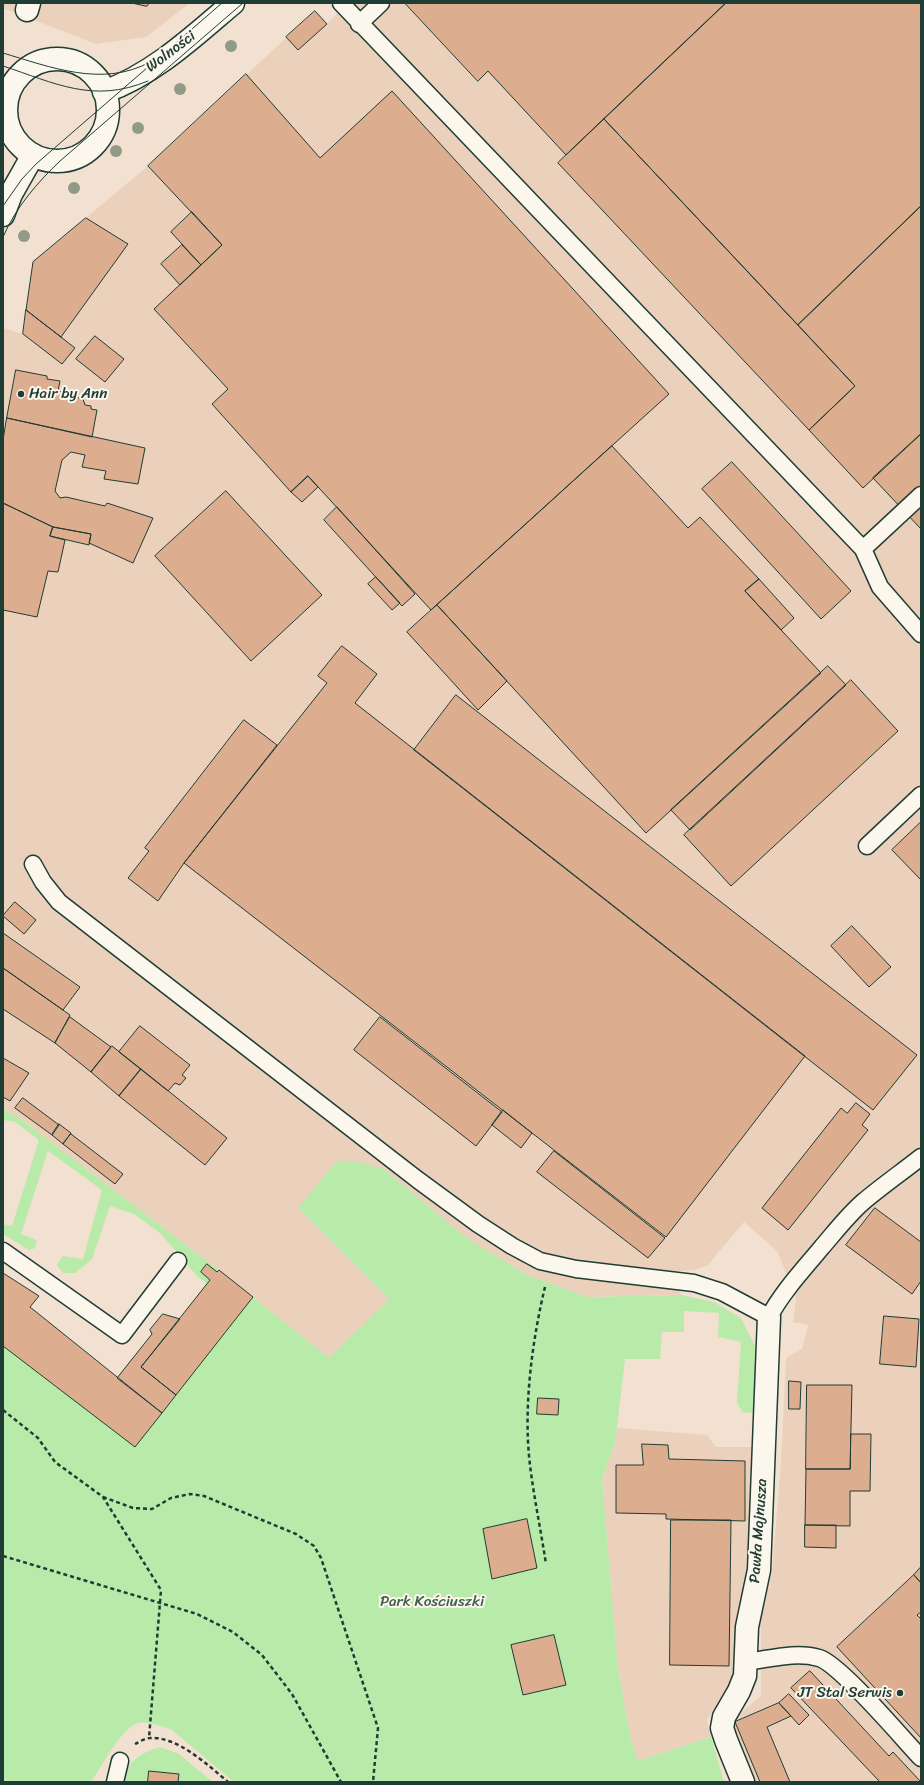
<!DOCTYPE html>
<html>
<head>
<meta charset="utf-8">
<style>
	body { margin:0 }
	#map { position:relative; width:924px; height:1785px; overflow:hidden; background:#f2e1d0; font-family:Sriracha,sans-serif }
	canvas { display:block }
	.frame { position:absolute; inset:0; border:4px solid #1f3d34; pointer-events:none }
</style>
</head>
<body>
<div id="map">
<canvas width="924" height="1785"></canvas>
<div class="frame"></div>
</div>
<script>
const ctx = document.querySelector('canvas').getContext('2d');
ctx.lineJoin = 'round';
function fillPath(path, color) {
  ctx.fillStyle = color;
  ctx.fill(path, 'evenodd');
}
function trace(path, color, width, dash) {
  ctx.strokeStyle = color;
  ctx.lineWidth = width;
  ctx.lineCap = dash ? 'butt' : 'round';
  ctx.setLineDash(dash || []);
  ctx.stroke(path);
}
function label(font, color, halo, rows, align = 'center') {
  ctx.font = font + ' Sriracha,sans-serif';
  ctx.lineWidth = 4;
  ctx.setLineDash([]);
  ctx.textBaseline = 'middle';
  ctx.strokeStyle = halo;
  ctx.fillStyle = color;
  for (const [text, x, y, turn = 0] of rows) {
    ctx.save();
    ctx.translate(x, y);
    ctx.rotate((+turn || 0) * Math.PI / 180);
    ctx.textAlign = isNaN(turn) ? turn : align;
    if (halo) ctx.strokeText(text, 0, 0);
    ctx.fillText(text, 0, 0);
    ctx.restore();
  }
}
fillPath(new Path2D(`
	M3 3H190L146 37 96 44 3 8Z
	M347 3H921V1782H756L730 1722 761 1696V1628H759L772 1572 781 1462 786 1358 802 1349 808 1325 793 1322 796 1298 777 1251 744 1222 708 1265 696 1270 677 1271 681 1295 588 1297 527 1275 468 1239 382 1168 298 1208 389 1299 329 1358 219 1270 18 1117 3 1109V328L23 334 33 262 148 166 315 11 327 24Z
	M617 1428 707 1435 716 1447H753L752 1519 736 1672 707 1720 711 1737 638 1761 630 1736 618 1668 602 1479 615 1443Z`), '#ebd1bc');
fillPath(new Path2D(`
	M3 1109 18 1117 219 1270 217 1272 207 1264 201 1272 210 1280 208 1284 198 1277 160 1233 134 1214 110 1206 92 1259 75 1273H63L57 1265 63 1256 83 1259 102 1190 48 1151 21 1234 34 1239 37 1241 35 1248 29 1250 3 1234V1224L12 1226 39 1140 15 1122 3 1120Z
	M337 1161H354L382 1168 468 1239 527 1275 588 1297 681 1295 714 1302 741 1318 755 1346 754 1413 742 1412 737 1402 741 1342 718 1337 719 1313 684 1311V1332H662L660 1359H625L615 1443 602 1479 618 1668 630 1736 638 1761 711 1737 724 1782H234L172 1730C163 1727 149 1721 139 1723 123 1725 102 1766 93 1779L89 1782H3V1346L135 1447 253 1297 329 1358 389 1299 298 1208Z
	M160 1747 179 1754 213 1782H178L179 1774 150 1771 148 1782H125C127 1760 141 1753 160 1747Z`), '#b8eaaa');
const building = new Path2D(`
	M132 3H149L147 6Z
	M405 3H726L566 155 488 71 478 81Z
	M726 3H921V206L798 325 604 119Z
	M315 11 327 24 298 50 286 37Z
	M246 74 320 158 392 91 669 394 431 610 308 476 291 492 212 404 228 389 154 309 222 245 148 166Z
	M604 119 855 386 809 430 558 163Z
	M921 206V434L863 488 809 430 855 386 798 325Z
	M192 212 222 245 201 265 171 232Z
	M86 218 128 244 61 337 26 310 33 262Z
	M182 245 201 265 180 285 161 264Z
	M26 310 75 348 62 364 23 334Z
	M95 336 124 359 105 382 76 359Z
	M16 370 47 376V379L60 381 58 391 72 394 71 396 83 399 85 405 91 406V409L97 410 92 437 7 418Z
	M7 418 145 448 138 484 104 479 106 471 82 467 85 455 71 452 62 460 55 491 60 498 66 497 105 506 107 503 153 518 133 563 89 543 91 534 53 527 3 503V440Z
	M921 434V529L873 478Z
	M612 446 688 528 700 517 759 579 745 591 821 673 646 833 437 605Z
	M732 462 851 591 821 619 702 489Z
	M308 476 318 487 302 502 291 492Z
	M226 491 322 595 251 661 155 556Z
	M3 503 53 527 50 536 65 540 58 572 48 571 37 617 3 610Z
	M337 507 415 594 402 606 324 520Z
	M53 527 91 534 89 545 50 536Z
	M376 577 400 603 392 610 368 584Z
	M759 579 794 618 781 630 745 591Z
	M437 605 507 681 478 710 407 632Z
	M342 646 377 674 355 703 805 1056 666 1237 184 863 327 683 318 676Z
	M828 666 846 685 690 830 671 810Z
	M851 680 898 731 731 886 684 835Z
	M456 695 917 1055 873 1110 414 750Z
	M244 720 277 745 184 863 158 901 128 878 149 851 145 848Z
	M921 822V880L892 850Z
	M15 902 36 920 24 934 3 916Z
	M852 926 891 967 869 987 831 946Z
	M3 933 80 987 63 1010 3 968Z
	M3 968 70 1015 55 1043 3 1009Z
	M70 1017 111 1047 91 1072 55 1043Z
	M380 1017 502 1112 476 1146 354 1050Z
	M140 1026 190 1065 182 1075 186 1078 180 1085 175 1083 168 1091 119 1052Z
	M112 1046 141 1069 119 1096 91 1072Z
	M3 1058 29 1073 10 1101 3 1097Z
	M141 1069 227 1138 205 1165 119 1096Z
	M23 1098 59 1125 52 1135 15 1108Z
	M856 1103 870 1114 862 1125 868 1130 788 1230 762 1208 841 1108 847 1113Z
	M503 1110 532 1133 521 1148 492 1125Z
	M59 1124 71 1133 63 1144 52 1135Z
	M71 1134 123 1174 115 1184 63 1144Z
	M554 1151 665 1238 648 1258 537 1172Z
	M875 1208 921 1242V1281L912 1294 846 1245Z
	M207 1264 217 1272 219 1270 253 1297 176 1395 141 1367 210 1280 201 1272Z
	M3 1273 39 1296 30 1307 162 1413 135 1447 3 1346Z
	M163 1314 180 1319 141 1367 176 1395 162 1413 117 1378 152 1334 150 1330Z
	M884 1316 919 1319 916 1367 880 1364Z
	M789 1381 801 1382 800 1409H789Z
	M807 1385H852L850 1469H806Z
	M538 1398 559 1399 558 1415 537 1414Z
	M851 1434H871L870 1491H850V1526L805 1525 806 1469H850Z
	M642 1444 668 1445 669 1459 745 1461V1521L666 1519V1514L616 1513V1465H643Z
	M527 1519 537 1568 492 1579 483 1529Z
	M671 1520H731L729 1666 670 1665Z
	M805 1525H836V1548L805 1547Z
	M921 1567V1583L914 1575Z
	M914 1575 921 1583V1612L917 1615 921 1619V1738L837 1647Z
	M554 1635 566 1685 523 1695 511 1645Z
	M810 1671 889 1756 893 1752 921 1782H880L791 1688Z
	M789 1694 809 1715 799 1725 779 1703Z
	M779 1703 791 1716 767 1727 790 1782H760L735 1722Z
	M149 1771 179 1774 178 1782H148Z`);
fillPath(building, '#dcad8e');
trace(building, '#1f3d34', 1);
const service = new Path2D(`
	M341 3 863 549 921 495
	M359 24 381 3
	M863 549 880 587 921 634
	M867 846 921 795
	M33 864 43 882 59 902 418 1180 478 1224 512 1246 540 1261 576 1269 694 1283 722 1292 769 1317C783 1291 803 1270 822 1247 835 1232 848 1215 863 1202 882 1186 902 1172 921 1157
	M3 1251 122 1335 178 1261
	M746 1662C770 1659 796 1651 819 1658 840 1664 902 1738 921 1758
	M115 1782 120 1761`);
const minor = new Path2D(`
	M27 10 29 3
	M743 1782 726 1740 722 1728 724 1717 739 1691 745 1676 747 1627 759 1570 769 1317`);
const tertiary = new Path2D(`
	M6 110a51 51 0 1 1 102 0a51 51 0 1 1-102 0Z
	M104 92C154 74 193 37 233 3
	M3 215 11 194 33 155`);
trace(service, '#1f3d34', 19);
trace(minor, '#1f3d34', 25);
trace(tertiary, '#1f3d34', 25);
trace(new Path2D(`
	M545 1287C532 1341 523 1409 530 1465 534 1498 541 1531 546 1564
	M3 1410 38 1438 55 1462 103 1497 161 1590 149 1738
	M103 1497 133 1508 152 1509 171 1498 190 1494 204 1496 296 1534 314 1546 321 1558 378 1728 373 1782
	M3 1556 197 1614 233 1632 262 1655 292 1694 341 1782
	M135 1744C139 1742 145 1738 150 1738 177 1736 208 1765 228 1782`), '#1f3d34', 2.5, [4, 3]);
trace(service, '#fbf7ec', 16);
trace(minor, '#fbf7ec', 22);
trace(tertiary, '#fbf7ec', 22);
trace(new Path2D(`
	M3 53C50 67 103 88 150 62
	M3 66C55 83 93 104 148 81
	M3 206 22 179 36 164 222 3
	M3 237C16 207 37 183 60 161L243 3`), '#1f3d34', 1);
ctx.fillStyle = '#8f9a87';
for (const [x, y] of [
	[231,46],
	[180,89],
	[138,128],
	[116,151],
	[74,188],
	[24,236]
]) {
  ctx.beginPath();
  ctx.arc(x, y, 6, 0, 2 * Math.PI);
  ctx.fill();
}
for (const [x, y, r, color] of [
	[21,394,4,"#1f3d34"],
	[900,1693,4,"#1f3d34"]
]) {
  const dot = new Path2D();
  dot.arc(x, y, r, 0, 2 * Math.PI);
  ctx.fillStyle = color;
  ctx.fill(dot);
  trace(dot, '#fbf7ec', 1.5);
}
label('15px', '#1f3d34', '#fbf7ec', [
	["Wolności",171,52,-37],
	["Pawła Majnusza",759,1531,-86]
]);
label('15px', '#1f3d34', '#fbf7ec', [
	["Hair by Ann",29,394],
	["JT Stal Serwis",892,1693,"right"]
], 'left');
label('15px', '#3e604c', '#fbf7ec', [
	["Park Kościuszki",432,1602]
]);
</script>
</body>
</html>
